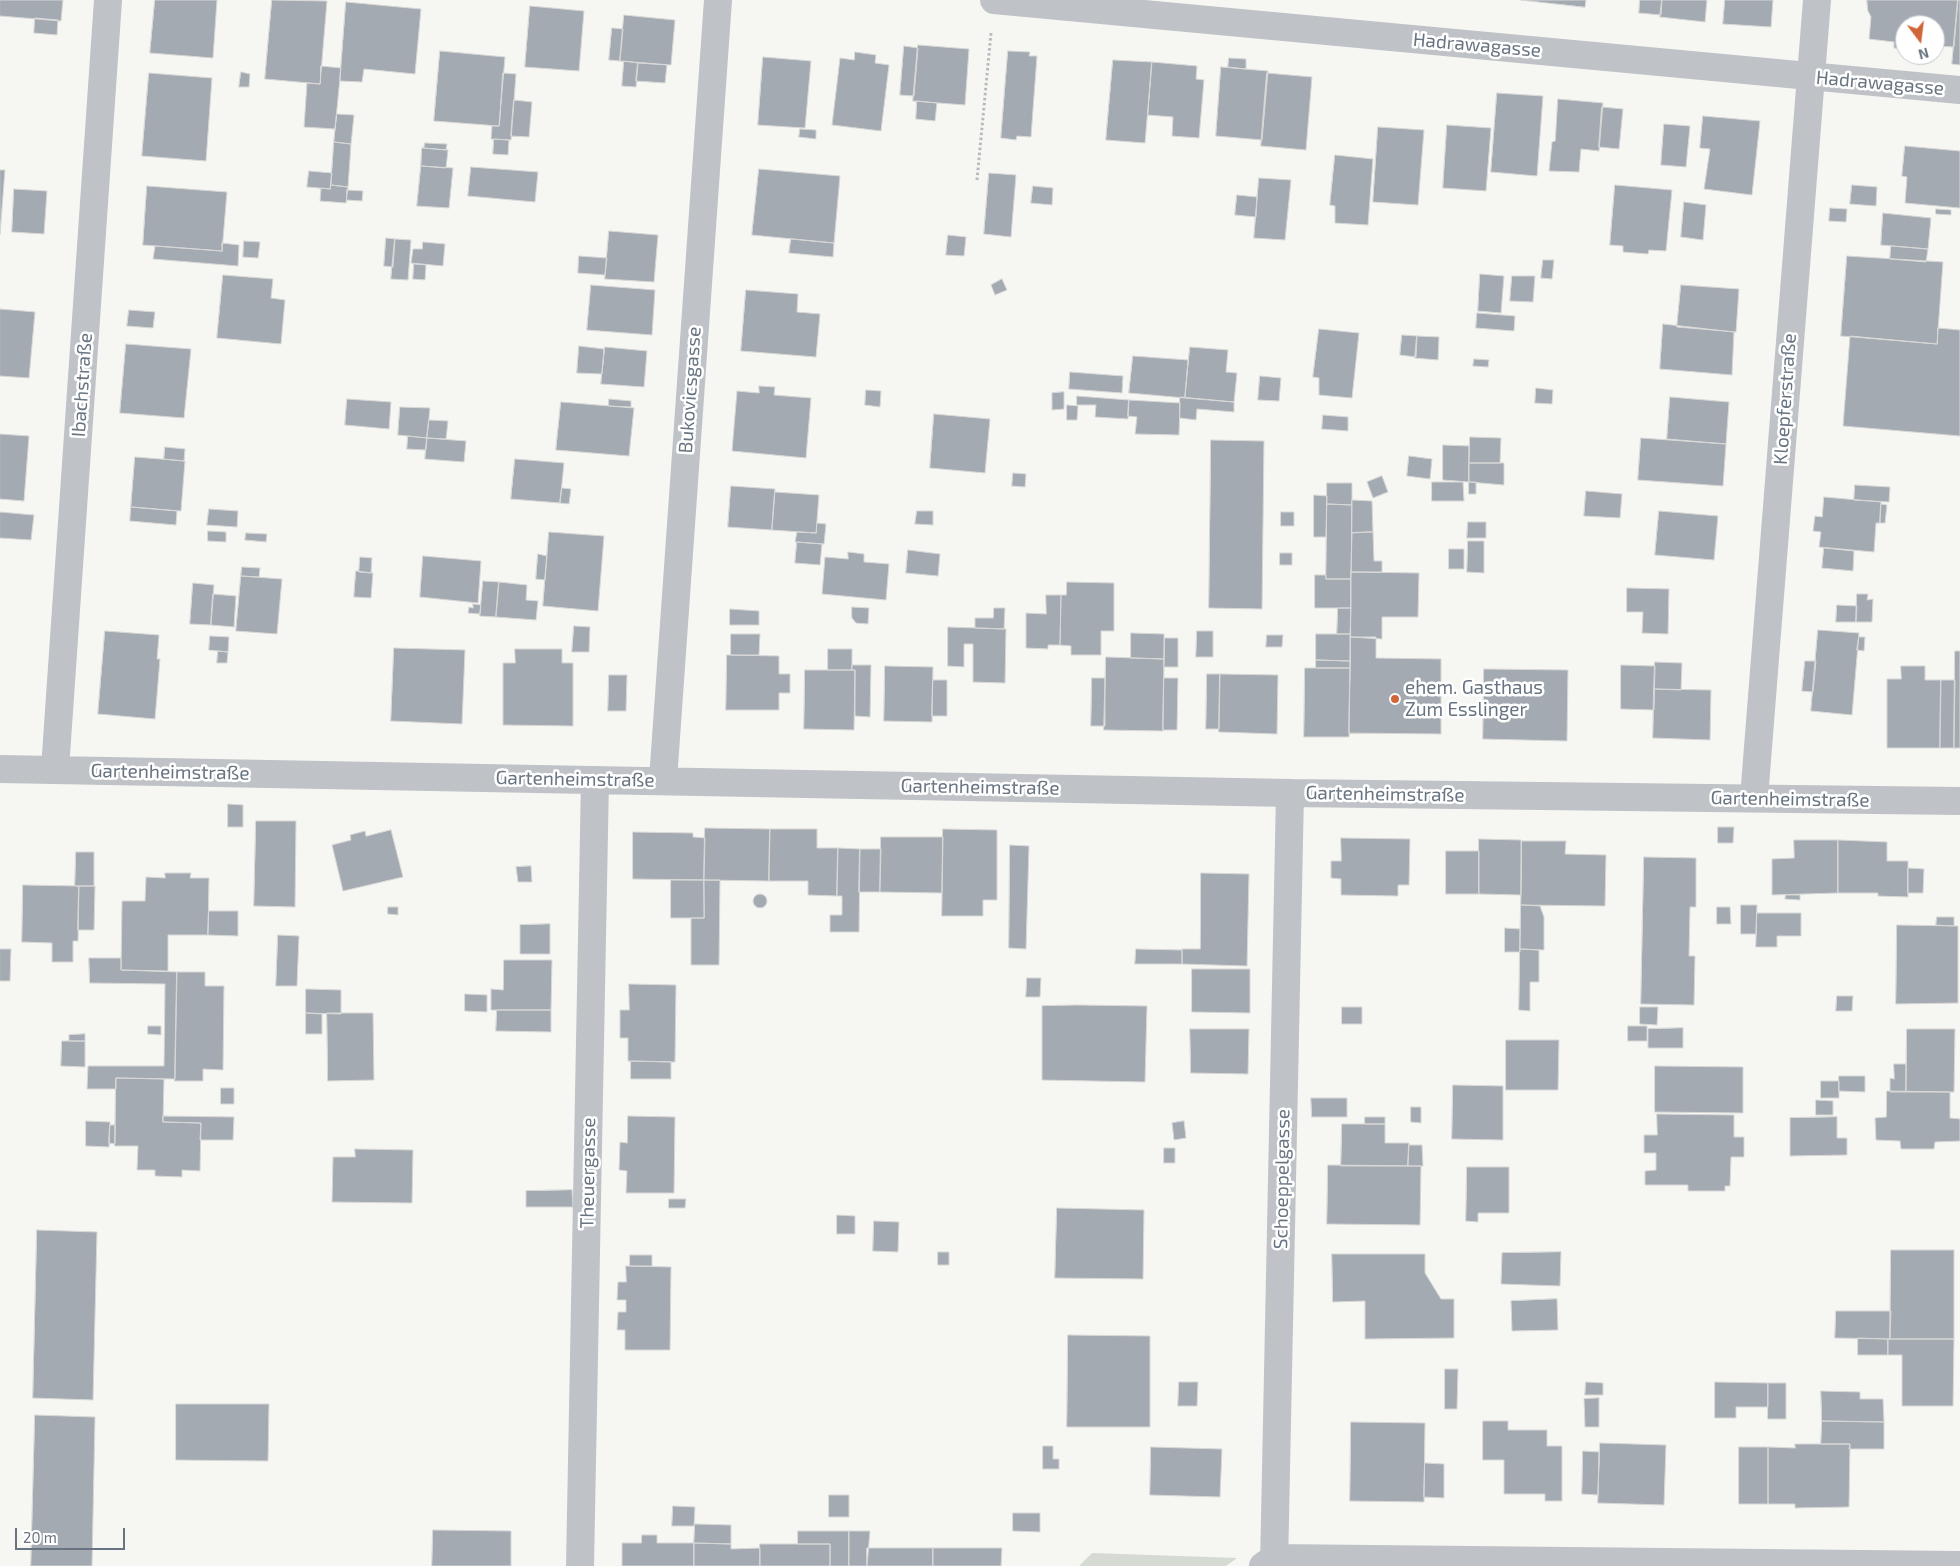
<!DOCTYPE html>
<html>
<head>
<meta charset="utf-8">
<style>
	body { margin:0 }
	#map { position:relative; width:1960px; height:1566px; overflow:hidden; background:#f6f6f3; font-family:"Exo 2",sans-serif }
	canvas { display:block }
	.north { position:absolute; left:1895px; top:15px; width:50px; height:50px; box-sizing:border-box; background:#fff; border:1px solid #c3c7cd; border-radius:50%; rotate:165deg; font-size:14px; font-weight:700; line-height:20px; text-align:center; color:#687481 }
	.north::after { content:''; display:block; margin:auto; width:18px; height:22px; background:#d06539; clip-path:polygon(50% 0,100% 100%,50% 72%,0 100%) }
	.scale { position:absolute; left:15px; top:1528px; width:110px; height:22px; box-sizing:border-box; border:2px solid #687481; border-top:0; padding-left:6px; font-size:15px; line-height:18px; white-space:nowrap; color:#687481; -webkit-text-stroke:4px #fff; paint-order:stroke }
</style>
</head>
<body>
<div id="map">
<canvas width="1960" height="1566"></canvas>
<div class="north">N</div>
<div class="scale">20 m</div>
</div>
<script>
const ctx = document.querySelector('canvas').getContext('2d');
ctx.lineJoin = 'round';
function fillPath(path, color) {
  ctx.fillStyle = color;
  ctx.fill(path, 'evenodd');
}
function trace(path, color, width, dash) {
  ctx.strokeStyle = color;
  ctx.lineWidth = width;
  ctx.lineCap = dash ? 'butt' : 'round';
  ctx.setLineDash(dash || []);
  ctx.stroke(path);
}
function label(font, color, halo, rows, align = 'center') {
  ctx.font = font + ' "Exo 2",sans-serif';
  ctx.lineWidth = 5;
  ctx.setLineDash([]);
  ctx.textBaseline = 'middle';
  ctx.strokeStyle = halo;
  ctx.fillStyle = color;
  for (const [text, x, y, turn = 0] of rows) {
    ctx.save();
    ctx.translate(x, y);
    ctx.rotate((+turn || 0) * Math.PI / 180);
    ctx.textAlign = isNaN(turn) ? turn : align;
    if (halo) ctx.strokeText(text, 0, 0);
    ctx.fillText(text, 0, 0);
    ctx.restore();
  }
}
fillPath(new Path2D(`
	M1092 1553 1237 1558 1226 1566H1079Z`), '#d5dad3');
const building = new Path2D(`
	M0 0H63L61 21 0 16Z
	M155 0H217L213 58 150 53Z
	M272 0 327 1 320 84 265 79Z
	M1521 0H1586L1585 7Z
	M1640 0H1662L1661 15 1639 13Z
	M1662 0H1707L1705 22 1660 17Z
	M1725 0H1773L1771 27 1723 24Z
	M1867 0H1958L1954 47 1935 46V25H1905V49L1894 48V42L1869 39 1871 17 1868 11Z
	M1958 0H1960V65L1952 64Z
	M346 2 421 9 415 74 364 69 362 82 340 81Z
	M530 6 584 11 579 71 525 67Z
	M624 15 675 20 671 65 620 61Z
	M35 18 58 20 57 35 34 33Z
	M612 28 623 29 620 61 609 60Z
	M918 45 969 49 965 105 913 101Z
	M904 46 918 48 914 96 900 95Z
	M440 51 505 57 499 126 434 121Z
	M1008 51 1030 52 1029 56H1037L1031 137 1017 136 1016 140 1001 138Z
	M855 52 876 55 875 63 889 65 881 131 832 125 840 58 854 60Z
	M763 57 811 61 805 128 758 125Z
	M1229 58 1246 59V69L1228 67Z
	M1113 60 1152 62 1145 143 1106 140Z
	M624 61 638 63 636 87 622 86Z
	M1152 62 1197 66 1196 79 1204 80 1199 138 1172 136 1173 117 1148 115Z
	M638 63 667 65 665 83 636 81Z
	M321 66 341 68 335 129 304 127 307 83 320 84Z
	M1221 67 1268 71 1262 140 1216 136Z
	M241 72 250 74 249 87H239Z
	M149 73 212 78 206 161 142 156Z
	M503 73 516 74 511 140 491 139 492 126H499Z
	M1267 73 1312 77 1306 150 1261 146Z
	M1497 93 1543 96 1537 176 1491 172Z
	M1558 99 1603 103 1599 151 1581 149 1579 172 1549 171 1552 142 1555 141Z
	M514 100 532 102 529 137 511 136Z
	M917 101 937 103 935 121 916 119Z
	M1602 107 1623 109 1619 149 1599 147Z
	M337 114 354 115 351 144 334 142Z
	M1703 116 1760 121 1752 195 1704 189 1710 149 1700 148Z
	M1664 124 1690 126 1686 167 1661 165Z
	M1447 125 1491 128 1486 191 1443 188Z
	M1378 127 1424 130 1418 205 1373 202Z
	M800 129 816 130V139L799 137Z
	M494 139 509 140 508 155 493 154Z
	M334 142 351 144 348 187 331 185Z
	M425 143 447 144 446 150 424 148Z
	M1905 146 1960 151V208L1905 203 1907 177 1902 176Z
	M422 148 448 150 446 168 421 166Z
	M1335 155 1373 159 1368 225 1335 223V206L1330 205Z
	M421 166 453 168 449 208 417 206Z
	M471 167 538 172 535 202 468 196Z
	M759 169 840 176 834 243 752 235Z
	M0 170H5L0 234Z
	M309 171 332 173 330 189 307 187Z
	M989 173 1016 175 1011 237 984 234Z
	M1259 178 1291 180 1285 240 1254 238Z
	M331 185 348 187 346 203 320 201 321 188 330 189Z
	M1615 185 1672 190 1666 251 1649 250 1648 254 1623 252V246L1610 245Z
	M1852 185 1877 187 1876 206 1850 204Z
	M147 186 227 192 222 251 143 245Z
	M1033 186 1053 188 1052 205 1031 203Z
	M14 189 47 191 44 234 12 232Z
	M347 190 363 191 362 201 347 200Z
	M1237 195 1257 197 1256 217 1235 215Z
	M1684 202 1706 205 1703 240 1681 237Z
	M1830 208 1847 209 1846 222 1829 221Z
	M1936 209 1951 210V215L1936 214Z
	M1883 213 1931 218 1928 249 1881 245Z
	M609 231 658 235 654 282 605 279Z
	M948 235 966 237 964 256 946 255Z
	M386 238 395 239 393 267 384 266Z
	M395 239 411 240 408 280 391 279Z
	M791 239 834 243 833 257 789 253Z
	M244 241 260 242 258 258 243 257Z
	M423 242 445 244 443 266 411 263 413 249H422Z
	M222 243 239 245 238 266 153 259 155 246 222 251Z
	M1891 246 1928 249 1926 262 1890 259Z
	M579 256 607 258 605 275 578 273Z
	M1847 256 1943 262 1937 344 1841 336Z
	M1543 260H1554L1552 279 1541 278Z
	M414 264 426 265 425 280 413 279Z
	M1480 274 1504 276 1501 313 1478 311Z
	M223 275 273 279 271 298 285 300 281 344 217 338Z
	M1512 276H1535L1533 302 1510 301Z
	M1002 279 1007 290 995 295 991 285Z
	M591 285 655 290 652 335 587 330Z
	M1681 285 1739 289 1736 332 1677 327Z
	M746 290 798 294 797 312 820 314 816 357 741 351Z
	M0 309 35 312 29 378 0 376Z
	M129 310 155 312 153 328 127 326Z
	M1477 313 1515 316 1514 331 1476 328Z
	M1663 324 1734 332 1732 375 1660 369Z
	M1938 328 1960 330V436L1843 426 1850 336 1937 344Z
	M1319 329 1359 333 1352 398 1319 395V378L1313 377Z
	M1402 335 1417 336 1416 357 1400 355Z
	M1417 336 1439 337 1438 360 1415 358Z
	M126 344 191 349 184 418 120 413Z
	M579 346 604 349 602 374 577 373Z
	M605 347 647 351 644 387 601 384Z
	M1190 347 1228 350 1226 372 1237 373 1234 402 1185 398Z
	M1133 356 1188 360 1185 398 1129 393Z
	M1474 359 1489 360 1488 367 1473 366Z
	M1070 372 1123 376 1122 393 1069 389Z
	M1260 376 1281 378 1279 401 1258 400Z
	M759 386 775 387 774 395 811 398 806 458 732 451 737 391 759 393Z
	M1536 388 1553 390 1552 404 1535 403Z
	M866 390 881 391 880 407 865 405Z
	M1064 392V409L1052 410V393Z
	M1077 396 1129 400 1128 419 1095 417 1096 405H1077Z
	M1180 397 1234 402V412L1197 409 1196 420 1180 418Z
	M1670 397 1729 402 1726 444 1667 439Z
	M347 399 391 402 389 429 345 425Z
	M609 399 631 401V407L609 406Z
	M1129 400 1180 403 1179 435 1135 434 1137 417 1128 416Z
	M561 402 634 408 629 456 556 450Z
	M1067 405 1078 406 1077 420H1067Z
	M400 407 430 408 427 438 398 435Z
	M934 414 990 419 985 473 930 468Z
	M1323 415 1348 417V431L1322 429Z
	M429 420 448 421 446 439 427 438Z
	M0 434 29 436 24 501 0 499Z
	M408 436 427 438 426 450 407 449Z
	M1470 437 1501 438 1500 463H1469Z
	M427 438 466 441 464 462 425 459Z
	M1641 438 1726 444 1723 486 1638 480Z
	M1211 440 1264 441 1262 609 1209 608Z
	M1443 445 1469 446V482L1443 480Z
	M165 447 185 449 184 461 164 459Z
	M1409 456 1432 459 1430 479 1407 476Z
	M135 457 185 461 181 511 131 507Z
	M515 459 564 463 560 503 511 499Z
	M1469 463H1504V485L1469 482Z
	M1013 473 1026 474 1025 487 1012 486Z
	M1382 476 1388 492 1373 498 1367 482Z
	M1432 482H1463L1464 501H1432Z
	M1469 482H1476V494H1469Z
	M1327 483H1352V505L1327 504Z
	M1855 485 1890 487 1889 502 1854 500Z
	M731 486 775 489 772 530 728 527Z
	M562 488 571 489 569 504 560 503Z
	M1586 491 1622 494 1620 518 1584 516Z
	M775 492 819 495 816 533 772 530Z
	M1314 495 1327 496 1326 537H1314Z
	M1824 497 1881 502 1880 523H1876L1874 552 1819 547 1821 532 1813 531 1815 516 1822 517Z
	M1352 500 1372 501 1373 532 1352 533Z
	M1327 504 1352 505 1351 579H1326Z
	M1881 504 1887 505 1885 523H1880Z
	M131 507 177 511 176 525 130 521Z
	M209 509 238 511 237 527 207 525Z
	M917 511H933V525L915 524Z
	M1659 511 1718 516 1714 560 1655 555Z
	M0 512 34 515 31 540 0 538Z
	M1281 512H1294V526H1281Z
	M1468 522H1486V538H1467Z
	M817 523 826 524 824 544 795 542 797 532 816 533Z
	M208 531 226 532V542L208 541Z
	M549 532 604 536 598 611 543 606Z
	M1373 532 1374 561H1382V572H1351L1352 533Z
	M246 533 267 534 266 542 245 540Z
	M1468 541H1484V573L1467 572Z
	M797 542 822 544 820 565 795 563Z
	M1824 548 1854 551 1853 571 1822 568Z
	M1449 549H1464V569H1449Z
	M908 550 940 554 938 576 906 573Z
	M848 552 864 554V562L889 564 886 600 822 594 825 557 848 559Z
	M1280 553H1292V565H1280Z
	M538 554 547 556 545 580 536 579Z
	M423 556 481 561 478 603 420 597Z
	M360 557 372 558 371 573 359 572Z
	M242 567 260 568 259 577 241 576Z
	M356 571 373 573 371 598 354 597Z
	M1351 572 1419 573 1418 617H1382V639L1351 637Z
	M1315 575H1326V579H1351V608H1315Z
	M241 576 282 579 277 634 236 631Z
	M483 581 499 582 496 617 480 616Z
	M499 582 527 585 526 600 538 601 536 620 496 617Z
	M1067 582 1114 583V631H1101V655H1071V646L1060 645 1061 595H1066Z
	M193 583 214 585 211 625 190 624Z
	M1627 588 1669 589 1668 634 1642 633 1643 612H1627Z
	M213 594 236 596 234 627 211 625Z
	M1857 594H1868L1867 600 1873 599 1872 622H1856Z
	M1046 595H1061L1060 645H1048V649L1026 648V613L1046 614Z
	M473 604 481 605 480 614 468 613 469 607 473 608Z
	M1837 605 1857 606 1856 622H1836Z
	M852 607 869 608 868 624 856 623 852 618Z
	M994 608H1005L1004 629 975 628V618H993Z
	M1338 608H1351L1350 634H1337Z
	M730 609 759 611V625H730Z
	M574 626 590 627 589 652H572Z
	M948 627 1006 629 1005 683 973 682V644H964V667L948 666Z
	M1818 630 1859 633 1852 715 1811 711Z
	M105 631 159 635 157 659H160L155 719 98 714Z
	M1197 631H1213V657H1196Z
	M1131 633 1164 634V659L1131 658Z
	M731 634H760L759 655H731Z
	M1316 634H1350V661L1316 660Z
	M1267 635H1283L1282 647H1266Z
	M210 636 229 637 228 652 209 650Z
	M1351 637H1376V658L1441 659V734L1349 733Z
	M1859 637H1865L1864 651 1857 650Z
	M1165 638H1178V667H1164Z
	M394 648 465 650 462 724 391 721Z
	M515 649H562V663H573V726L503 725V663H515Z
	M828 649H852V670H828Z
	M218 651 228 652 227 663H217Z
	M1955 651H1960V748H1954Z
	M727 655 779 656V674H790V693H779V710H726Z
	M1106 657 1164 659 1163 731 1104 730Z
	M1316 660 1350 661V668H1316Z
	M1805 661H1816L1813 692 1802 691Z
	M1655 662 1682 663 1681 690 1654 689Z
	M852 665H871L870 717 855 716V670H852Z
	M1621 665 1655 666 1654 710 1621 709Z
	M885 666 933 667 932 722 884 721Z
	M1901 666H1925V680H1941L1940 748H1887V679H1901Z
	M1305 668H1350L1349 737H1304Z
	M1484 669 1568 670 1567 741 1483 739Z
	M805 670H855L854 730 804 729Z
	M1207 674H1220L1219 729H1206Z
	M1220 674 1278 675 1277 734 1219 732Z
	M609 675H627L626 711H608Z
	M1092 678H1105V726H1091Z
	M1164 678H1178L1177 730H1163Z
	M933 680H947V716H932Z
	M1941 680H1955L1954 748H1940Z
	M1654 689 1711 690 1710 740 1653 738Z
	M228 804 243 805V827H228Z
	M256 821H296L295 907 254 906Z
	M1718 827H1734L1733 843H1718Z
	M705 828 770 829 769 881 704 880Z
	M770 829H817V848H838L837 896 808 895V881H769Z
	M943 829 997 830V900H983V916H942Z
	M391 830 403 877 343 891 332 845 351 840 350 835 365 831 366 836Z
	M633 832 693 833V837L705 838 704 880 633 879Z
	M881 837H943L942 893 880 892Z
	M1341 838 1410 839 1409 885H1398V896L1341 895V879L1331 878V861H1341Z
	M1479 839 1521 840V895L1479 894Z
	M1794 840H1838V893L1772 895V859L1794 858Z
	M1838 840 1887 842V861H1908V897L1878 896V893H1838Z
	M1522 841H1566L1565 854 1606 855 1605 906 1521 905Z
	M1010 845 1029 846 1026 949 1009 948Z
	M838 848 860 849 859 932H830V915H842V896H837Z
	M860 849H881L880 892H859Z
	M1446 851H1479V894H1446Z
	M76 852H94V886H75Z
	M1644 857 1696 858V907H1690L1689 956H1695L1694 1005 1641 1004Z
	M531 866 532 882H518L516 867Z
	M1908 868 1924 869 1923 893H1908Z
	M165 873H191L190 878H209L208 935H168V971L121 970 122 901H145L146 877 165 878Z
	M1201 873 1249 874 1247 966 1182 964V949H1200Z
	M671 880H704V918H671Z
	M704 880H720L719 965H691V918H704Z
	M23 885 79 886 78 941H73V962H52V943L22 942Z
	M79 886H95L94 930H78Z
	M753 901a7 7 0 1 1 14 0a7 7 0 1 1-14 0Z
	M1786 895H1800V900L1785 899Z
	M1521 905 1540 906 1544 917V950L1520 949Z
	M1741 905H1757L1756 934H1741Z
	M388 907H398V915L388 914Z
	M1717 907H1730L1731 924H1717Z
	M209 911H238V936L208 935Z
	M1757 913H1801V936H1777V947H1756Z
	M1937 917H1954V926L1936 925Z
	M550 924V954H520V925Z
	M1897 925 1958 926V1003L1896 1004Z
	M1505 928 1520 929V952H1505Z
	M278 935 299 936 297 986H276Z
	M0 949H11L10 981H0Z
	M1136 949 1182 950V964H1135Z
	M1520 949 1539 950V982H1530V1011L1519 1010Z
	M89 958H121V970L177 972 175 1079 116 1078V1089H87L88 1066H164L165 984 90 983Z
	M504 960H552L551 1010H491V989L503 990Z
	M1192 969H1250V1013L1192 1012Z
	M177 972H205V986H224L223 1070 203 1069V1081H175Z
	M1027 978H1041L1040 997H1026Z
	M629 984 676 985 675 1062 628 1061V1038H620V1010H629Z
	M306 989 341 990V1014L306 1013Z
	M465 994 487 995V1012L465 1011Z
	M1837 996H1853L1852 1011H1836Z
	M1077 1005 1147 1006 1145 1082 1042 1080V1006Z
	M1342 1007H1362V1024H1342Z
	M1640 1007H1658L1657 1025 1640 1024Z
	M497 1010H551V1032L496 1031Z
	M306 1013 322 1014V1034H306Z
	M327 1013H373L374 1080 328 1081Z
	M148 1026H161V1035L148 1034Z
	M1628 1026H1647V1041H1628Z
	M1683 1028V1048H1648V1029Z
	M1190 1029H1249L1248 1074 1191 1073Z
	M1907 1029H1955L1954 1092H1906Z
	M85 1034V1041H69V1035Z
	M1506 1040H1559L1558 1090H1506Z
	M62 1041H85V1067L61 1066Z
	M631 1061 671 1062V1079H631Z
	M1894 1064H1906V1092H1890V1078L1894 1079Z
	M1655 1066 1743 1067V1113L1655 1112Z
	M1839 1076H1865V1092L1839 1091Z
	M116 1078 164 1079 163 1122 201 1123 200 1171 182 1170V1177L155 1176V1170H137L138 1146H115Z
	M1821 1081H1839V1098H1821Z
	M1453 1085 1503 1086V1140L1452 1139Z
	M221 1088H234V1104H221Z
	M1887 1091 1950 1092V1118L1960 1119V1141L1935 1142 1934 1149H1901L1900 1141 1876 1140 1875 1118 1886 1117Z
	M1311 1098H1347V1117H1312Z
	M1816 1100 1833 1101V1115H1816Z
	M1411 1107H1421V1123L1411 1122Z
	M1657 1114 1734 1115V1137H1744V1157H1731L1730 1186H1725V1191H1688V1185H1645V1171L1656 1170V1153H1644V1135H1657Z
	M163 1116 234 1117 233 1140H200L201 1123 163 1122Z
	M628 1116 675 1117 674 1193H626L627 1171 619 1170 620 1142 627 1143Z
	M1365 1117H1385V1124H1365Z
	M1837 1117V1138H1847V1155L1790 1156V1118Z
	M86 1121 110 1122 109 1147 86 1146Z
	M1184 1121 1186 1138 1174 1140 1172 1123Z
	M1342 1124H1385V1143H1409L1408 1166H1341Z
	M110 1125H115V1144L109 1143Z
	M1409 1145H1422L1423 1166H1408Z
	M1164 1148H1175V1163H1164Z
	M355 1149 413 1150 412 1203 332 1202 333 1157H355Z
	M1328 1165 1421 1166 1420 1225 1327 1224Z
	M1467 1167H1509V1213H1478V1222L1466 1221Z
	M572 1190 573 1207H526V1191Z
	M669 1199H686L685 1208H669Z
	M1057 1208 1144 1210 1143 1279 1055 1278Z
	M837 1215 855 1216V1234H837Z
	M874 1221 899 1222 898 1252 873 1251Z
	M37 1230 97 1232 93 1400 33 1398Z
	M1891 1250H1954V1339H1890Z
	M938 1252H949V1265H938Z
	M1561 1252 1560 1286 1501 1284 1502 1253Z
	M1332 1254H1425V1273L1441 1299H1454V1338L1365 1339V1301L1333 1302Z
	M630 1255H652V1266H630Z
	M626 1266 671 1267 670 1350H625V1330H617L618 1312H626V1300H617L618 1282H626Z
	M1557 1299 1558 1330 1512 1331 1511 1301Z
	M1836 1311H1891L1890 1339 1835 1338Z
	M1068 1335 1150 1336V1427H1067Z
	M1858 1338 1888 1339V1355H1858Z
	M1888 1339H1954L1953 1406H1902V1355H1888Z
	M1445 1369H1458L1457 1409H1445Z
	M1179 1382H1198L1197 1406H1178Z
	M1586 1382 1603 1383V1395H1585Z
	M1715 1382 1768 1383V1407H1736V1418H1715Z
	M1768 1383H1786V1419H1768Z
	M1821 1391 1860 1392V1399H1883L1884 1422 1822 1421Z
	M1599 1398V1427H1585L1584 1399Z
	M176 1404H269L268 1461 176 1460Z
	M35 1415 95 1417 92 1566H31Z
	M1483 1421H1508V1430H1547V1446H1562V1501H1545V1494H1504V1460H1483Z
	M1822 1421 1884 1422V1449H1849L1850 1444H1821Z
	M1351 1422 1425 1423 1424 1502 1350 1501Z
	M1600 1443 1666 1445 1664 1505 1598 1503Z
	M1795 1444H1850L1849 1507 1795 1508V1504H1768V1447L1795 1448Z
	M1043 1446H1053V1459H1059V1469H1043Z
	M1151 1447 1222 1449 1220 1497 1150 1495Z
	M1739 1447H1768V1504H1739Z
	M1583 1451 1599 1452 1598 1495 1582 1494Z
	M1425 1463 1444 1464V1498L1424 1497Z
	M829 1495H849V1517H829Z
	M673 1506 695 1507 694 1526H672Z
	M1013 1513H1040V1532L1013 1531Z
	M695 1524 731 1525V1544L694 1543Z
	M433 1530 511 1531V1566H432Z
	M798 1531H849V1566H830V1544H798Z
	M849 1531H870L867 1566H849Z
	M642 1535H657V1543H694V1566H622V1543H641Z
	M694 1543 731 1544V1549L760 1548V1566H694Z
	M760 1544H830V1566H760Z
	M867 1548H933V1566H867Z
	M933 1548H1002L1001 1566H933Z`);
fillPath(building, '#a4aab1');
trace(building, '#d7d7d6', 1);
trace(new Path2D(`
	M977 180 991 33`), '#b7babc', 3, [2.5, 2.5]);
trace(new Path2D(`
	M994 0 1960 90
	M0 769 1290 793 1960 801
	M55 769 108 0
	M663 780 718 0
	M1754 798 1817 0
	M580 1566 595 780
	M1263 1566 1274 1558 1960 1565
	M1274 1566 1290 793`), '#bfc2c6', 28);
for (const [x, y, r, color] of [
	[1395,699,5,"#d06539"]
]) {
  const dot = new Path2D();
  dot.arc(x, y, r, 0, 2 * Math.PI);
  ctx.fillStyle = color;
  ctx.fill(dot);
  trace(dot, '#fff', 2);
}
label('19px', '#687481', '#fff', [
	["Hadrawagasse",1477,45,5],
	["Hadrawagasse",1880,83,5],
	["Ibachstraße",82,385,-86],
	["Bukovicsgasse",690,390,-86],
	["Kloepferstraße",1785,399,-86],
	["Gartenheimstraße",170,772,1],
	["Gartenheimstraße",575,779,1],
	["Gartenheimstraße",980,787,1],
	["Gartenheimstraße",1385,794,1],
	["Gartenheimstraße",1790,799,1],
	["Theuergasse",588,1173,-89],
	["Schoeppelgasse",1282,1179,-89]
]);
label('19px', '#687481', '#fff', [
	["ehem. Gasthaus",1405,688],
	["Zum Esslinger",1405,710]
], 'left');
</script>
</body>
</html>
